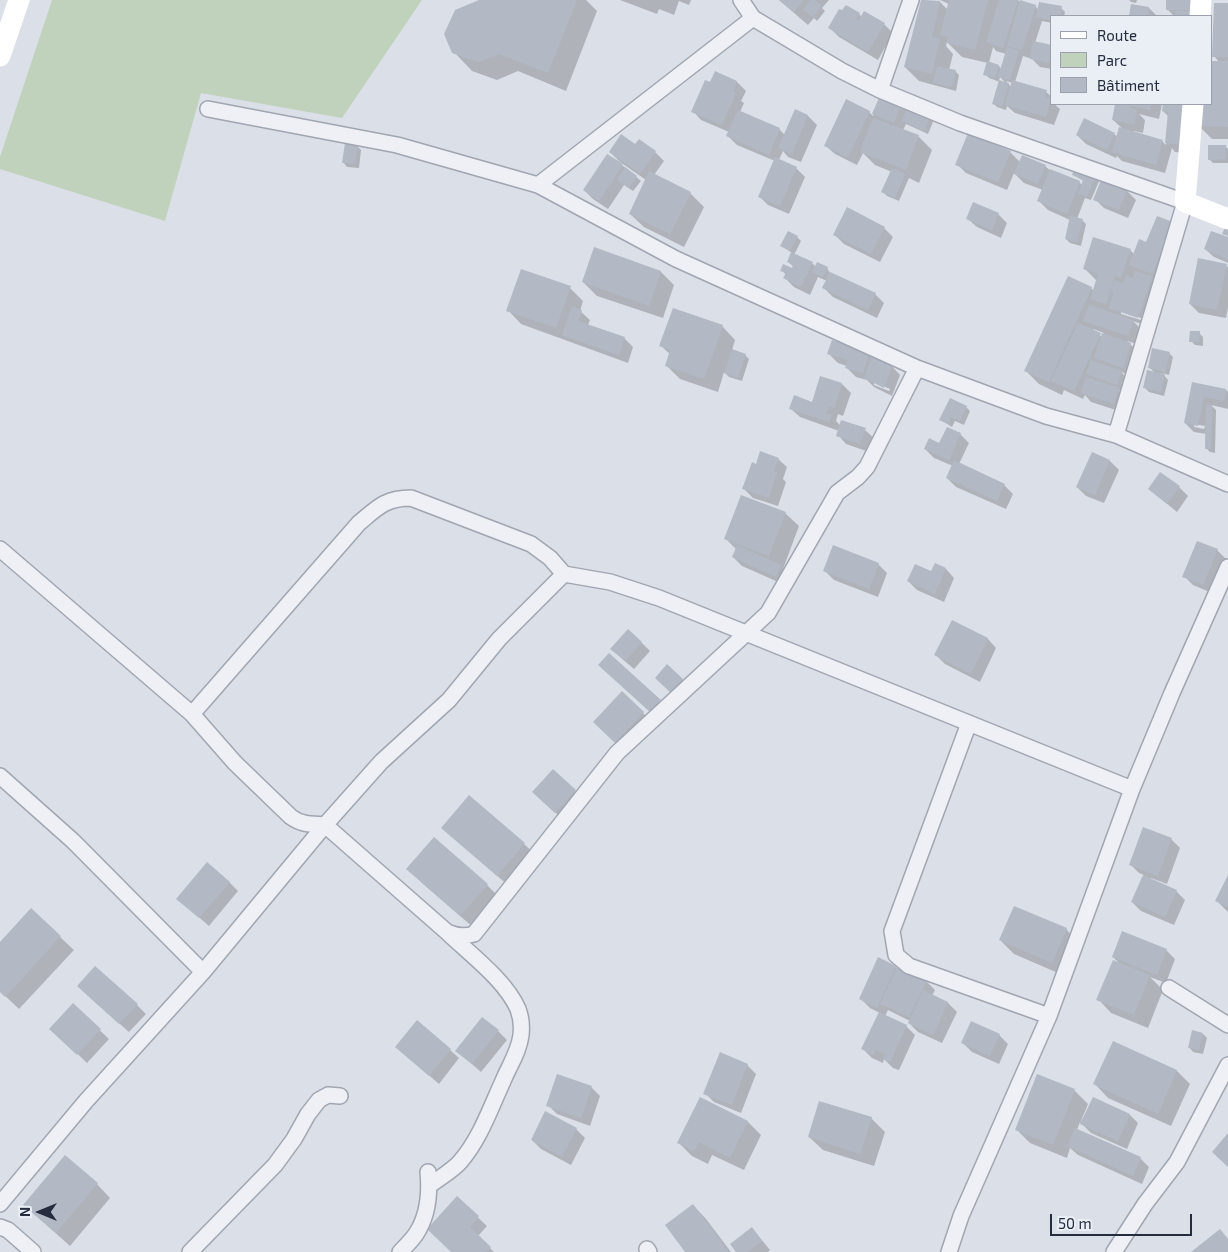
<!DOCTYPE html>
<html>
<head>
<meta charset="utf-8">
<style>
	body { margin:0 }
	#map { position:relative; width:1228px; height:1252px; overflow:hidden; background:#dbdfe7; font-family:"Exo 2",sans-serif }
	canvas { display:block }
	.legend { position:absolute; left:1050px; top:15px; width:162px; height:90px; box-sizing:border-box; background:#eaeef5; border:1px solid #9ba0ac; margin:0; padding:6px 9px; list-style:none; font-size:15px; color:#242c3e }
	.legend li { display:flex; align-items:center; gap:10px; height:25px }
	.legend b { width:25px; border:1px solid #9ba0ac }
	.north { position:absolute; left:15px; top:1187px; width:50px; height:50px; -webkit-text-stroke:4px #eaeef5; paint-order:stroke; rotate:270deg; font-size:14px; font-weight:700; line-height:20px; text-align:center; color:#242c3e }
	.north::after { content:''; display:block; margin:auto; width:18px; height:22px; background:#242c3e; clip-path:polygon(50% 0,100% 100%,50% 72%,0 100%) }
	.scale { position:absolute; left:1050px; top:1214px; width:142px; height:22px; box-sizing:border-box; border:2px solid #242c3e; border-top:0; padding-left:6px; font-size:15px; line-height:18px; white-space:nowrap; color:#242c3e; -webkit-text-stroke:4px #eaeef5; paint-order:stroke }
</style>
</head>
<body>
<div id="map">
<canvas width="1228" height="1252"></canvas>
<ul class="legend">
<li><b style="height:6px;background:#fff"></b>Route</li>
<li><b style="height:14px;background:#c0d2bb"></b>Parc</li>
<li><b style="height:14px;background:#b2b8c4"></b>Bâtiment</li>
</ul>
<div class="north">N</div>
<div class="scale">50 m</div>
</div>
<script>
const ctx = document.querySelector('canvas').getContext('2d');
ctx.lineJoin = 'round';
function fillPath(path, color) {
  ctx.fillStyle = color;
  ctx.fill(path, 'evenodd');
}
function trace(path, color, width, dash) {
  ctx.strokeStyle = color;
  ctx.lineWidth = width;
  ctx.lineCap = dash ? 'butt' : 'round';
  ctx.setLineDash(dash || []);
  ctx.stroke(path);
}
fillPath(new Path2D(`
	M52 0H422L342 118 201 93 165 221 0 169V157Z`), '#c0d2bb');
fillPath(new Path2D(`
	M481 0H586L597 11 566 91 518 71 497 80 472 71 454 52Z
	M620 0H691L689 5 679 1 674 15 659 9 657 14Z
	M779 0H829L822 8 825 11 817 21 814 18 808 25Z
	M922 0 940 2 948 10 949 4 940 0H1018L1021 3 1035 6 1039 10 1061 8 1065 12 1064 16H1052V23L1042 21 1035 43 1052 46V69L1040 67 1032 59 1023 56 1015 82 1046 92 1052 97V104H1054L1060 109 1054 125 1015 113 1007 106 1006 110 997 107 993 103 1000 82 989 78 985 74 988 63 962 57 947 42 946 46 953 54 949 70 955 71 959 75 956 91 919 81 905 67ZM993 47 996 51 1006 54 1001 69 999 66 989 63ZM1000 77 1006 83 999 81ZM1006 81 1013 83 1011 87Z
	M1129 0H1137L1136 3 1131 2Z
	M1167 0H1198V16H1174L1167 9Z
	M1228 5V139H1212L1198 125 1192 154 1175 152 1172 148 1165 173 1122 161 1117 156 1116 158 1086 144 1077 135 1114 134 1118 137 1124 130 1113 120 1116 104H1162L1159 119 1139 114 1145 120 1143 133 1134 131 1133 133 1162 141 1166 145 1169 117 1163 111 1164 104H1212V62H1219L1214 56Z
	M1132 6 1149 8 1157 16H1131Z
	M859 14 862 17 884 24 893 33 878 60 839 37 830 28Z
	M737 82 746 91 741 101 744 103 740 112 779 129 785 135 796 111 808 116 817 125 801 162 788 157 783 151 779 160 796 168 805 177 789 214 768 205 759 196 775 161 737 145 728 136 729 132 701 120 693 111 711 84Z
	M881 94 929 117 933 122 928 134 906 124 903 130 918 136 932 150 919 183 909 178 899 201 887 196 883 192 892 172 875 165 863 153 857 165 835 154 826 146 869 112 873 116Z
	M357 146 361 150 359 168 347 167 343 162Z
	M635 146 655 152 664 161 654 175 690 193 704 207 684 247 644 227 630 214 646 180 620 162 610 152Z
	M1225 146 1228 149V163H1213L1209 159Z
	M1010 152 1020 162 1045 166 1051 171 1079 182 1082 185 1085 182 1074 175 1100 179 1091 200 1085 198 1077 219 1082 220 1086 224 1081 246 1070 243 1066 239 1070 220 1048 210 1039 201 1043 190 1024 183 1014 173 1007 190 966 173 957 164Z
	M607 155 622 165 641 181 633 191 624 185 608 209 593 199 584 190Z
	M1102 181 1127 191 1136 200 1128 218 1104 208 1095 199Z
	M998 214 1007 223 1001 238 977 227 968 219Z
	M1172 223 1161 282 1153 279 1161 286 1147 326 1133 321 1142 330 1137 344 1127 341 1139 353 1132 376 1121 372 1130 381 1126 393 1118 390 1127 398 1122 412 1091 402 1085 395 1083 399 1064 390 1062 395 1039 384 1026 371 1091 288 1094 291 1097 281 1085 269 1130 250 1134 254ZM1121 311 1144 319V321L1121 314ZM1093 329 1104 333 1102 337 1093 331Z
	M884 228 893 237 880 262 844 244 835 235Z
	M797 237 801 241 794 255 812 263 816 267 827 268 830 273 875 294 884 303 877 318 833 297 824 288 827 281 818 277 810 295 794 287 785 278 786 275 782 270H793L794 267 788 262 792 253 782 246Z
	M1228 239V263L1214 257 1205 249Z
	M1226 266 1228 267V307L1226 318 1199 313 1190 304Z
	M661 272 674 285 663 318 597 296 583 282Z
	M570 288 583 301 580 311 590 320 588 325 624 338 633 347 628 363 521 324 508 310Z
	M722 326 735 340 732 350 745 355 749 359 742 381 729 377 724 372 718 392 680 379 666 365 670 354 661 346Z
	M1199 333 1203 337V346L1195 345 1191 341Z
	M869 353 873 357 886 360 900 375 892 396 874 387 867 380 856 377 847 368V366L838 363 829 354ZM874 382 890 389 889 391 874 385Z
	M1169 353 1173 357 1169 375 1162 373 1168 380 1164 396 1149 392 1145 388 1155 373 1149 367Z
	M821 377 842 384 851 393 843 416 838 414 836 421 841 426 865 430 874 438 869 452 846 444 838 435 839 431 800 417 791 409 812 403Z
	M1193 383 1226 390 1228 392V409L1211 405 1216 410 1215 453 1210 452 1206 448 1207 434 1194 432 1185 423ZM1194 424 1205 426 1204 429 1194 427Z
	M966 407 970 411 964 425 955 421 952 427 941 420Z
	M960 434 969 443 959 464 1004 485 1013 494 1006 509 956 487 947 478 953 466 934 458 925 449 940 445Z
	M1092 454 1110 461 1119 470 1104 503 1086 496 1077 487Z
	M778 459 787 467 783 479 786 482 778 506 753 498 744 489Z
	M1179 487 1188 496 1177 512 1149 489Z
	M785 513 799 526 783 569 789 575 785 585 742 566 733 557 737 550 726 539Z
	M1217 550 1226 559 1212 593 1193 585 1184 576Z
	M878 564 887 573 878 597 834 580 825 571Z
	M946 569 954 578 944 602 917 590 908 581Z
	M953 622 988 639 996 648 980 682 945 664 936 655Z
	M641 642 650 651 634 669 621 658Z
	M667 666 687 684 676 696 657 678Z
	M622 692 652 722 625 751 594 722Z
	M575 791 583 800 565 821 542 801Z
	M443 828 524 844 538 857 511 888Z
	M1171 839 1180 848 1167 884 1151 878 1150 880 1176 891 1185 900 1174 925 1141 911 1132 902 1144 875 1139 873 1130 864Z
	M1228 878V912L1217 901Z
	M229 882 238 891 209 926 187 907Z
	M421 882 487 885 500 898 474 928Z
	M1066 929 1079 943 1065 976 1014 954 1000 940Z
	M60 937 74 950 19 1009 0 991V944Z
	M1166 950 1175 959 1166 983 1150 977 1163 990 1148 1028 1111 1013 1098 999 1120 964 1113 957Z
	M895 967 926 981 935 990 932 996 948 1003 957 1012 942 1043 918 1032 909 1023 910 1021 888 1010 885 1016 906 1026 915 1035 899 1070 893 1068 884 1059 883 1063 872 1058 863 1049 880 1013 870 1008 861 999Z
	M87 995 137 1005 146 1014 129 1032Z
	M73 1005 109 1039 87 1063 60 1037Z
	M498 1031 507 1040 481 1072 457 1051Z
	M1203 1034 1207 1038 1203 1054 1193 1052 1189 1047Z
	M999 1035 1008 1044 999 1064 972 1052 963 1043Z
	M396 1047 450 1050 459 1058 439 1084Z
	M747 1065 756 1074 741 1113 714 1102 705 1093Z
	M1177 1071 1190 1084 1171 1126 1108 1098 1095 1084Z
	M591 1087 600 1096 590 1126 557 1114 548 1105Z
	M1074 1090 1088 1104 1081 1121 1130 1115 1138 1123 1127 1149 1091 1133 1080 1122 1077 1130 1140 1158 1149 1167 1142 1184 1078 1155 1070 1148 1067 1158 1030 1143 1017 1130Z
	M700 1098 748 1122 761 1135 744 1170 712 1155 708 1164 692 1156 679 1143Z
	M871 1118 885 1132 874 1166 823 1150 809 1137Z
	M576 1129 585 1138 571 1165 541 1149 532 1140Z
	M97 1184 110 1198 70 1246 24 1205Z
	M457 1198 487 1226 478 1236 494 1252H453Z
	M693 1205 706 1219 731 1252H687Z
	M752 1228 770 1250 768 1252H738Z`), '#0003');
fillPath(new Path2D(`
	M479 0H577L548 73 499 54 478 62 452 53 444 34 455 10Z
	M779 0H804L794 12Z
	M810 0H815L822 6 813 17 803 10Z
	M921 0 940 1 932 37 940 39 932 74 904 67Z
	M949 0H988L975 50 947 43 948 37 940 35Z
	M999 0H1018L1003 48 986 42Z
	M1020 0 1036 5 1022 50 1007 46Z
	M1166 0H1189L1190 10H1166Z
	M1039 2 1062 6 1060 16H1052V20L1036 17Z
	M1214 3H1228V57H1212Z
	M1131 4 1149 7 1148 16H1129Z
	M846 5 860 13 856 19 859 20 864 11 885 23 868 52 828 28 839 9 842 10Z
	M1176 10 1191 12 1190 16H1175Z
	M1033 41 1052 45V63L1030 59Z
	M1007 47 1019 51 1010 80 998 77Z
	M987 61 999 65 995 78 983 75Z
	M1212 61H1228V127L1197 126 1198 104H1212Z
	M937 66 956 70 952 87 933 83Z
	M715 71 737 81 733 92 736 93 722 125 691 112 705 80 710 82Z
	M999 80 1009 83 1002 107 992 104Z
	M1012 80 1047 90 1045 97 1051 99 1046 117 1005 105Z
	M881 93 902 102 894 123 872 114Z
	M846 99 870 111 848 157 824 146Z
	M1115 104H1151L1150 110 1131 106 1130 108 1137 110 1134 125 1112 120Z
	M1163 104H1188L1184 145 1165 143 1168 112 1162 111Z
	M907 107 930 116 924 131 902 121Z
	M795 109 808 115 792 154 778 148Z
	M738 110 780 128 769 155 726 136Z
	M873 118 919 135 906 170 860 152Z
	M1084 118 1115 133 1107 150 1076 135Z
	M1119 127 1163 140 1156 165 1112 152Z
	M968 133 1011 151 998 182 955 165Z
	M621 134 635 144 639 139 656 151 640 174 609 152Z
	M345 143 358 145 355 164 342 163Z
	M1208 145H1226V159L1208 160Z
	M607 154 623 164 599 201 583 190Z
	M1022 155 1046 165 1038 184 1014 174Z
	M775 157 797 167 780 206 758 197Z
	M1076 165 1096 174 1087 197 1078 194 1083 180 1072 175Z
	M625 167 637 176 629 188 617 180Z
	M892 168 905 174 895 198 881 192Z
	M1050 169 1080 181 1067 214 1037 201Z
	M649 171 691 192 670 234 629 214Z
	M1101 180 1127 190 1119 210 1093 200Z
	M973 202 999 213 992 230 966 219Z
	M847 207 885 227 871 254 833 235Z
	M1070 216 1083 219 1077 242 1065 239Z
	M1157 216 1173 222 1152 274 1129 265 1139 239 1146 242Z
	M1226 225H1228V236L1222 234Z
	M788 231 798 236 790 251 780 246Z
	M1211 231 1228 237V259L1204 249Z
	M1093 237 1131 249 1121 278 1115 276 1106 304 1090 299 1098 274 1083 269Z
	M594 247 661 271 649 306 582 282Z
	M791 252 813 262 801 287 783 278 786 273 780 271 783 264 792 268 793 265 787 262Z
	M1198 258 1227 264 1217 310 1189 304Z
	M817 262 828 267 823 277 812 272Z
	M521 269 571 286 556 328 506 311Z
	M1135 271 1152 276 1138 318 1109 308 1114 293 1111 292 1114 280 1123 283 1126 275 1133 278Z
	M830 272 876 293 868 310 822 288Z
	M1068 276 1092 287 1049 382 1024 371Z
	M1089 305 1134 320 1128 336 1083 321Z
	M572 306 582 310 578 321 625 337 619 355 562 335Z
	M673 308 723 325 704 379 665 366 670 350 659 346Z
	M1078 323 1101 333 1074 391 1051 381Z
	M1190 331H1200L1199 342H1189Z
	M1102 333 1131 343 1123 368 1094 358Z
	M832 340 870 352 863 373 845 368 848 360 827 354Z
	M1152 348 1170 352 1165 372 1148 368Z
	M732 349 746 354 738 378 724 373Z
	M873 354 887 359 885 363 892 366 884 388 864 378Z
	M1091 360 1122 371 1117 385 1086 374Z
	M1147 370 1165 374 1161 392 1143 388Z
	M820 376 842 383 834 408 829 406 826 414 832 415 829 422 789 409 794 395 812 402Z
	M1086 377 1119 388 1113 404 1081 393Z
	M1192 382 1226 389 1224 401 1204 397 1198 426 1184 423Z
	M950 398 967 406 960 421 951 417 948 424 939 420Z
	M1206 404 1212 405 1211 449H1205Z
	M841 420 866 428 860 444 836 436Z
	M947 427 961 433 949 460 924 449 929 438 939 443Z
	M760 451 779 458 774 471 777 472 769 498 742 489 752 462 756 464Z
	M1092 452 1110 460 1095 495 1076 487Z
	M954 460 1005 484 997 501 946 478Z
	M1160 472 1180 486 1167 504 1148 489Z
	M741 495 786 512 769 556 724 539Z
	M1197 541 1218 549 1203 585 1182 577Z
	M737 545 781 565 776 577 732 557Z
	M833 545 879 563 869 589 823 571Z
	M935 563 946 568 935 594 907 581 915 564 931 571Z
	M952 620 988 638 971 674 934 655Z
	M628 629 642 642 625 661 610 649Z
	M609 653 661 700 650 712 598 665Z
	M667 664 683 679 671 693 655 678Z
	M622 691 644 712 615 743 593 722Z
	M553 769 576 790 555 813 532 792Z
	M469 795 525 843 497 876 441 828Z
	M1143 827 1172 838 1158 876 1129 865Z
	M434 837 488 884 460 916 406 869Z
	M207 862 230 882 199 918 176 899Z
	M1143 875 1177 890 1165 917 1131 902Z
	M1228 875V907L1215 901Z
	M1014 906 1067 928 1052 963 999 940Z
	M31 908 61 936 5 997 0 992V942Z
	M1122 931 1167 949 1157 975 1112 957Z
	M878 957 896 966 877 1008 859 999Z
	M1113 960 1150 975 1134 1015 1096 1000Z
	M95 966 138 1004 119 1024 77 986Z
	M897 967 927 980 909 1017 880 1004Z
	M923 990 948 1002 933 1035 908 1023Z
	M73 1003 101 1029 77 1055 49 1029Z
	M879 1012 907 1025 890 1062 883 1059 885 1054 876 1050 874 1055 861 1049Z
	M482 1017 499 1030 472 1064 455 1051Z
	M417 1020 451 1049 429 1076 395 1047Z
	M971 1021 1000 1034 990 1056 961 1043Z
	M1192 1030 1203 1033 1199 1050 1188 1048Z
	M1113 1041 1177 1070 1158 1114 1093 1084Z
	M720 1052 748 1064 732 1105 703 1094Z
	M557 1074 592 1086 581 1118 546 1106Z
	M1037 1074 1075 1089 1053 1145 1015 1130Z
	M700 1097 748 1121 730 1158 699 1142 694 1151 677 1143Z
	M1093 1097 1130 1114 1118 1141 1080 1124Z
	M819 1101 872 1117 860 1154 808 1137Z
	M545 1111 577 1128 562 1157 531 1140Z
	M1075 1128 1141 1157 1133 1176 1067 1146Z
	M1228 1133V1167L1212 1152Z
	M65 1155 98 1183 56 1233 23 1205Z
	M457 1196 479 1216 470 1227 491 1247 486 1252H451L427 1229Z
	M693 1204 729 1252H685L665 1225Z
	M752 1227 762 1241 747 1252H736L730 1244Z
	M1220 1229 1228 1239V1252H1191Z`), '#b2b8c4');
const street = new Path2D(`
	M741 0 753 18 842 71 880 90 960 123 1185 202 1116 435
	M880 90 911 0
	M208 109 397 145 538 185 676 259 917 368 1046 416 1116 435 1228 484
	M538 185 753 18
	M0 549 192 714 235 763 291 817C302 825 312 824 325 825L447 932C456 936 465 937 474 934L617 753 768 613 837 493 858 477 867 467 917 368
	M192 714 359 523C377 508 385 498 411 498L531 544 550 558 564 574 610 582 659 598 1132 789
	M969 723 892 931 896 955 909 966 1049 1016
	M0 776 73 841 203 972
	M1169 988 1228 1025
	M429 1186C439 1178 452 1171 460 1162 480 1139 490 1109 503 1081 509 1066 519 1052 521 1035 522 1026 521 1017 518 1009 505 980 471 955 448 933
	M0 1204 86 1101 203 972 325 825 381 762 449 700 499 639 564 574
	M0 1227 8 1230 33 1252
	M647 1249 649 1252
	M190 1252 275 1165 294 1139 308 1114 319 1100 328 1095 340 1096
	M400 1252C406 1246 412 1240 416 1234 428 1216 430 1193 428 1172
	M949 1252 961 1216 1049 1016 1132 789 1172 693 1228 567
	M1114 1252 1145 1204 1177 1162 1228 1065`);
trace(street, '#a0a6b1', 18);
trace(street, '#eef0f5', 15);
trace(new Path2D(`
	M1200 16 1201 0
	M0 56 19 0
	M1193 104 1185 202 1228 219`), '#fff', 21);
</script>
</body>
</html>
